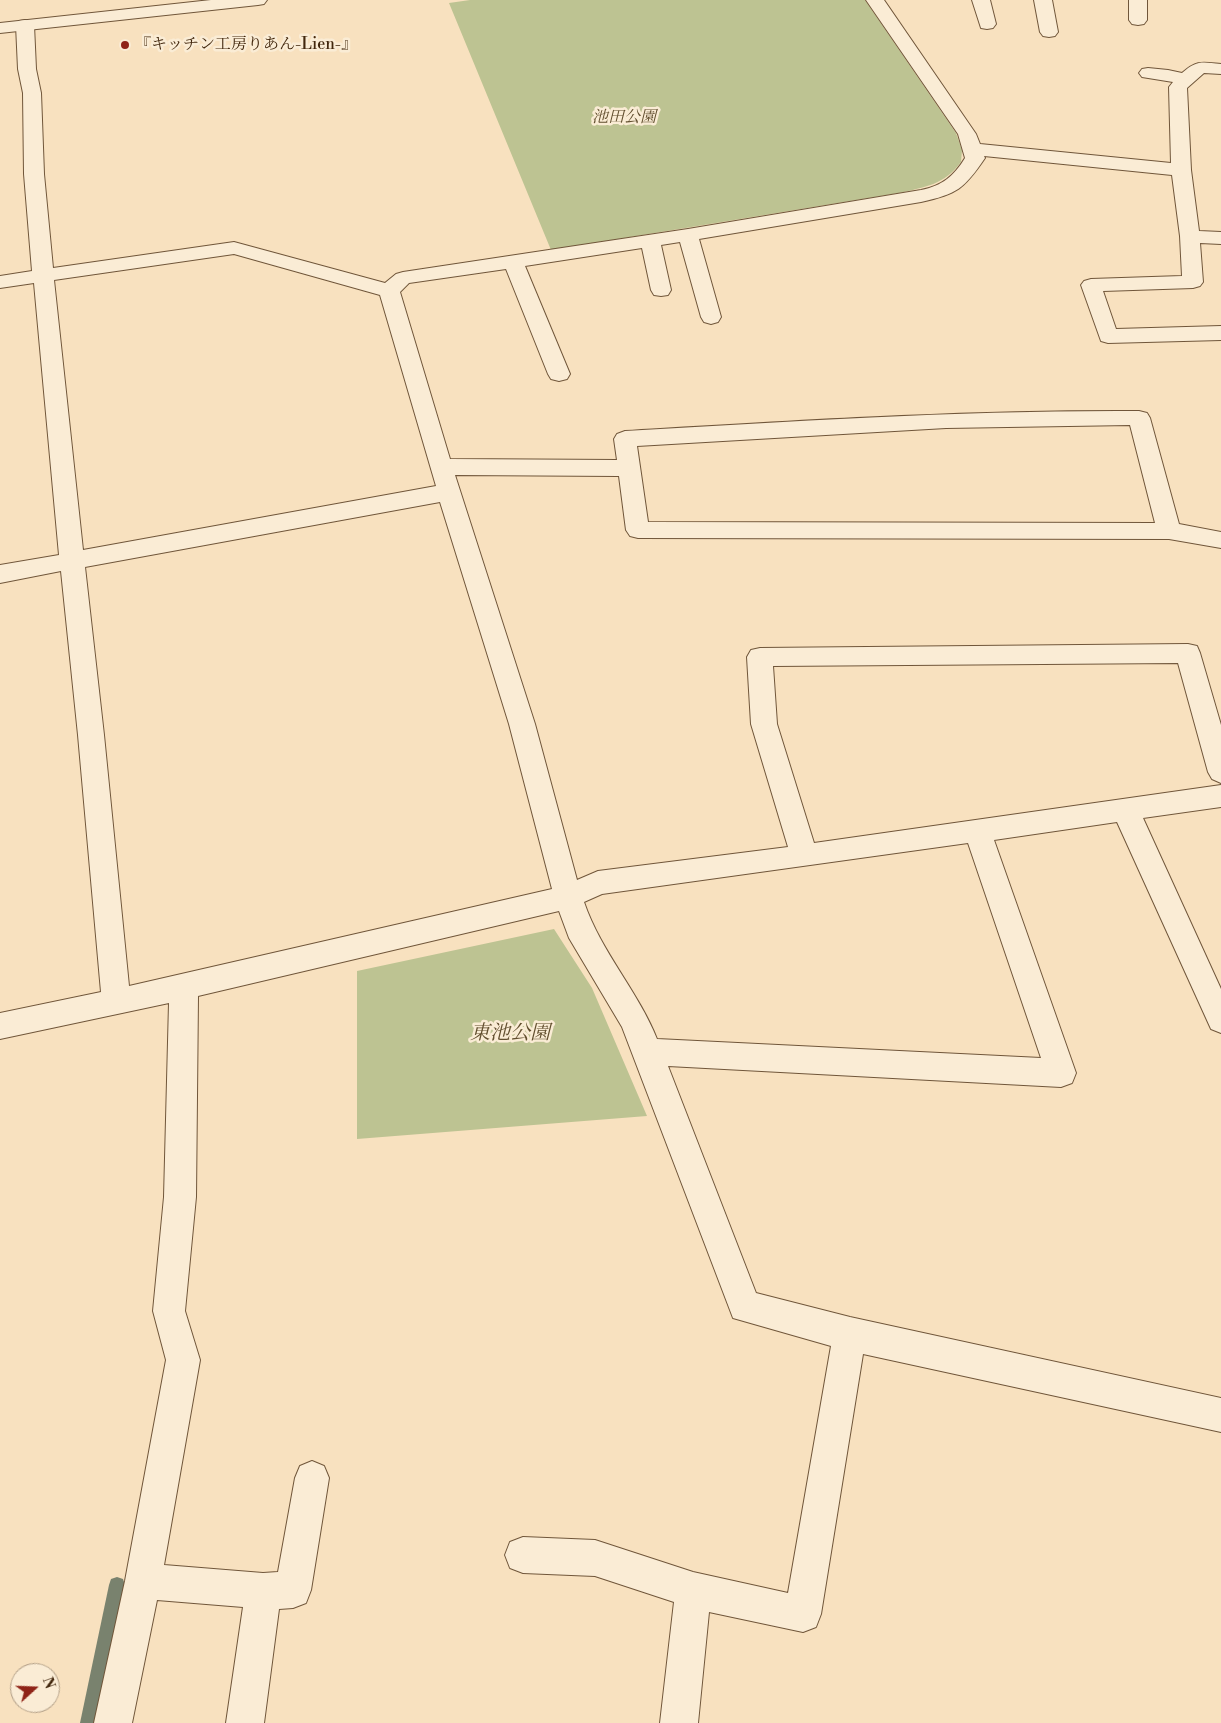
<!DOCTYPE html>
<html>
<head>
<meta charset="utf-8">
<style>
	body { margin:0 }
	#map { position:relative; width:1221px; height:1723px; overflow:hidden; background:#f8e1bf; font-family:"Libre Bodoni",serif }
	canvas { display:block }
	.north { position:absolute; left:10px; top:1663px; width:50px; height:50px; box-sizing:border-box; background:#faecd5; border:1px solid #b09d85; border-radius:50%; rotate:70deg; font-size:14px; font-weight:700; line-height:20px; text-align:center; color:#42270d }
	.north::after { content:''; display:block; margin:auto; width:18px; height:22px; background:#8f2418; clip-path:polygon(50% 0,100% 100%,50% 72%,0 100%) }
</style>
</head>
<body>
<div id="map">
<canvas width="1221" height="1723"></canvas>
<div class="north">N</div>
</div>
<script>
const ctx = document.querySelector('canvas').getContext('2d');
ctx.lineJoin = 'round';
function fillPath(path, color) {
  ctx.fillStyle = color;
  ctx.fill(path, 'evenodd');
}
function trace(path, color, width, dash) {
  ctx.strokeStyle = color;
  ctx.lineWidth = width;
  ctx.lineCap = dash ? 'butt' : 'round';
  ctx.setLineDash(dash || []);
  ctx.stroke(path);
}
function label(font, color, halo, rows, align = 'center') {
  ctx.font = font + ' "Libre Bodoni","Noto Serif JP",serif';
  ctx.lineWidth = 5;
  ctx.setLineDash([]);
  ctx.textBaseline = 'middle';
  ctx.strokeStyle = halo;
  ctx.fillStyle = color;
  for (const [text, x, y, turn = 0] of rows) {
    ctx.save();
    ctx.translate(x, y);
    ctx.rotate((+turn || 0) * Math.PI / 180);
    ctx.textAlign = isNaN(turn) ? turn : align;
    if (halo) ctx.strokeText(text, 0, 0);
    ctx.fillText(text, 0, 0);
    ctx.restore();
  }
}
fillPath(new Path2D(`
	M470 0H865L956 133 962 150 961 162C944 185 925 187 899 193L551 250 449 3Z
	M554 929 592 988 647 1116 357 1139V971Z`), '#bdc392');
fillPath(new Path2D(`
	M117 1577 123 1579 125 1585 98 1723H80L109 1585 111 1579Z`), '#79826e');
const minor = new Path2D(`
	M866 0H884L976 134 980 144 1171 163 1169 87 1173 82 1142 77 1139 73 1142 69 1148 68 1168 70 1182 73C1197 60 1201 62 1221 64V74L1204 73 1187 88 1191 170 1199 231 1221 232V244L1200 243 1203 282 1200 286 1193 288 1103 291 1116 329 1221 326V340L1108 343 1101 341 1081 285 1084 281 1091 279 1182 276 1180 236 1172 175 984 156 985 158C964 189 957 194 921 202L699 239 721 317 718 322 711 324 704 322 701 317 680 242 661 245 671 290 668 295 661 296 654 295 651 290 642 248 525 266 570 374 567 379 559 381 551 379 548 374 506 269 409 283 400 292 450 459 617 460 614 439 617 434 625 431C796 421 967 410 1139 411L1147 413 1150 418 1179 524 1221 532V548L1169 539 638 538 630 536 626 530 619 476 455 475 535 724 577 880 598 871 788 847 751 724 747 657 751 650 760 648 1188 644 1197 646 1200 653 1221 725V783L1212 779 1208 772 1178 663 773 666 777 724 814 843 1221 785V807L1143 818 1221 989V1033L1211 1029 1117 822 994 840 1076 1073 1072 1083 1061 1087 668 1066 756 1293 850 1317 1221 1398V1432L863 1354 821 1614 816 1627 803 1632 709 1612 698 1723H660L674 1602 595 1576 523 1573 510 1568 505 1555 510 1542 523 1537 595 1540 693 1572 788 1593 831 1346 733 1318 622 1027 569 938 559 911 198 996 196 1197 185 1311 200 1360 164 1565 263 1573 278 1572 295 1478 300 1466 312 1461 324 1466 329 1478 311 1590 306 1603 293 1608 279 1609 264 1723H226L243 1607 157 1600 132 1723H94L125 1581 166 1360 153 1311 164 1197 169 1003 0 1039V1013L101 992 78 735 61 571 0 583V565L59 555 34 283 0 288V276L32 271 24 174 23 93 18 69 16 25 19 21 25 20 31 21 34 25 36 69 41 93 44 174 53 268 234 242 385 283 396 274 403 272 688 229 921 190C942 186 954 176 965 158L958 134ZM234 254 380 295 436 486 83 550 54 280ZM1130 425 1155 523 648 522 637 446 946 428ZM440 502 509 724 552 889 129 986 104 735 85 567ZM968 843 1041 1058 657 1039C638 991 601 952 584 902L602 894Z
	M972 0H990L996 24 993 28 987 29 981 28Z
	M1034 0H1052L1058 32 1055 36 1049 37 1043 36 1040 32Z
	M1129 0H1147V20L1144 24 1138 25 1132 24 1129 20Z`);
const tertiary = new Path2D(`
	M211 0H267L264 4 258 5 0 33V23Z`);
trace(minor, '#70563a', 2);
trace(tertiary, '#70563a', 2);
fillPath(minor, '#faecd5');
fillPath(tertiary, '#faecd5');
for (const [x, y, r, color] of [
	[125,45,5,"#8f2418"]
]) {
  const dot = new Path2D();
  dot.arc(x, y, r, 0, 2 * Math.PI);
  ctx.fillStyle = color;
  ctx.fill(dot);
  trace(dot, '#faecd5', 2);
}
label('16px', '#42270d', '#faecd5', [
	["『キッチン工房りあん-Lien-』",135,45]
], 'left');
label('italic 16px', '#614e2e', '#faecd5', [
	["池田公園",624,118]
]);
label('italic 20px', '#614e2e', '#faecd5', [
	["東池公園",510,1034]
]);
</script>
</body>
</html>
